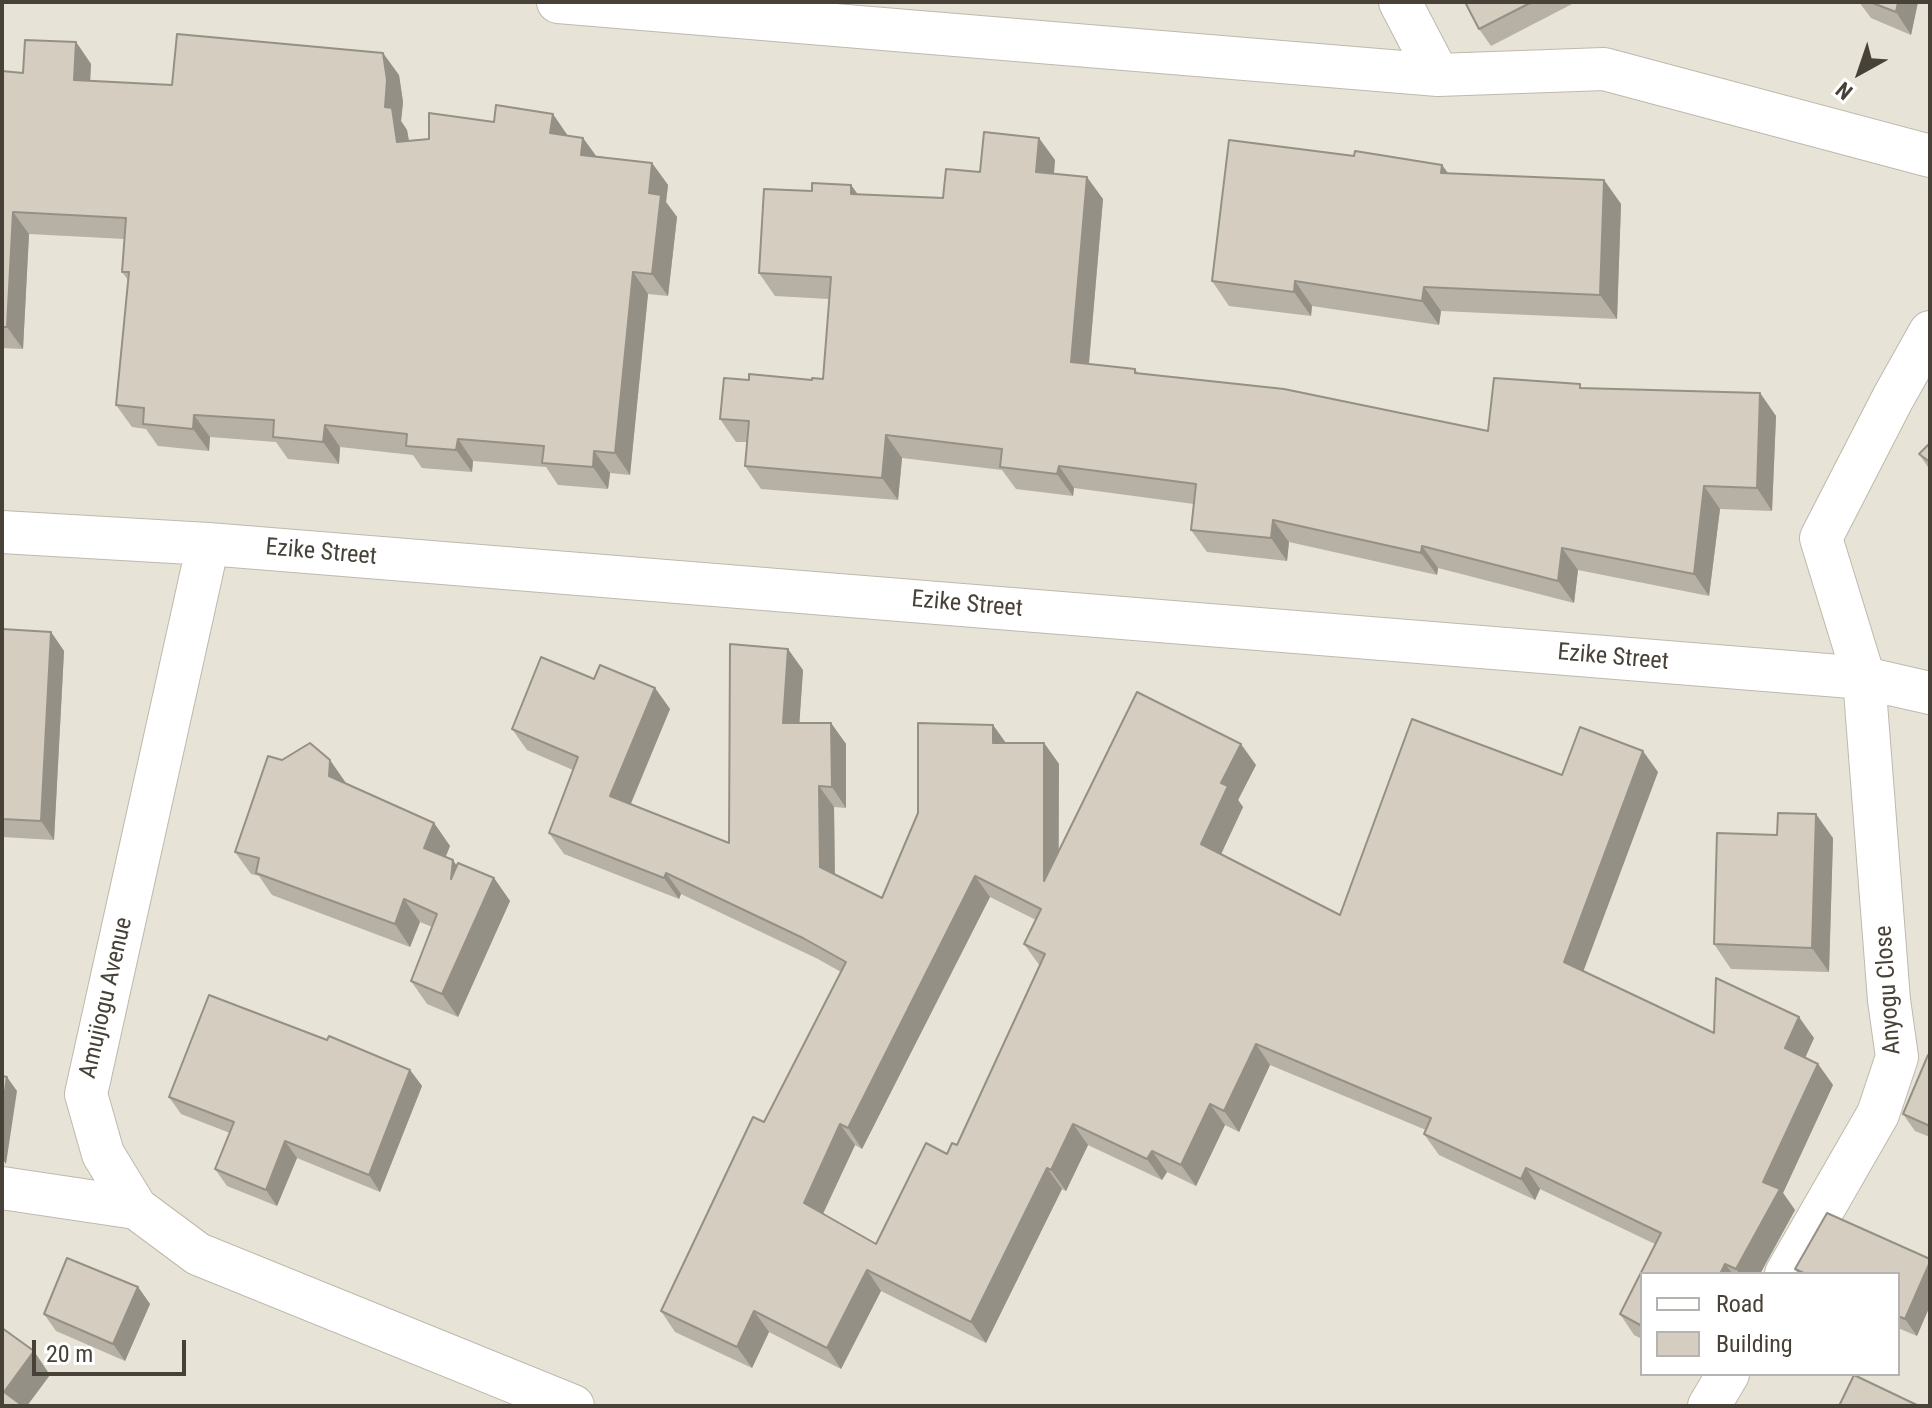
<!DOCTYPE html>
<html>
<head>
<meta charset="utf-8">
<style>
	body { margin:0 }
	#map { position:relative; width:1932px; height:1408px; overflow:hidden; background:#f3f1e9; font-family:"Roboto Condensed",sans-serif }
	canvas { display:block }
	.frame { position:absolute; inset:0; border:4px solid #474137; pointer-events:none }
	.legend { position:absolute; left:1640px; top:1272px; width:260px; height:104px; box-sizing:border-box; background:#fff; border:2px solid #b5b3af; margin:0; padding:10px 14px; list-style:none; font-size:24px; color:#474137 }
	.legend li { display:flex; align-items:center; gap:16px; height:40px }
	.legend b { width:40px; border:2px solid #b5b3af }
	.north { position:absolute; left:1820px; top:32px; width:80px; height:80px; -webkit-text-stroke:6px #fff; paint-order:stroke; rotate:220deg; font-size:22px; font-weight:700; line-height:32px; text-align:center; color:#474137 }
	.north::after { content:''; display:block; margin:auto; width:28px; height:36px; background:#474137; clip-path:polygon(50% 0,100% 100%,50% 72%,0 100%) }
	.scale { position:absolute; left:32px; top:1340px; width:154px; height:36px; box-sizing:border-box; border:4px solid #474137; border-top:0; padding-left:10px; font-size:24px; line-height:28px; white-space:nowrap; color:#474137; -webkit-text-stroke:6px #fff; paint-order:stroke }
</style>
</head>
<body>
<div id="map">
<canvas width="1932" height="1408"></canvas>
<div class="frame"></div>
<ul class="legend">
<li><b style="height:10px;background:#fff"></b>Road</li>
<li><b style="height:22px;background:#d5cdbf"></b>Building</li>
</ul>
<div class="north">N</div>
<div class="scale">20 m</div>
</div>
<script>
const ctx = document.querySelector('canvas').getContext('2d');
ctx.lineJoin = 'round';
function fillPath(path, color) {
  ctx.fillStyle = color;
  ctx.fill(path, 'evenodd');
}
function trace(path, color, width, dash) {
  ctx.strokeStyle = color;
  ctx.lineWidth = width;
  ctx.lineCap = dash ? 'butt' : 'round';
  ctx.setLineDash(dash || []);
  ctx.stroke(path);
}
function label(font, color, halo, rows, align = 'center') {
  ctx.font = font + ' "Roboto Condensed",sans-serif';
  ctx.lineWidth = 6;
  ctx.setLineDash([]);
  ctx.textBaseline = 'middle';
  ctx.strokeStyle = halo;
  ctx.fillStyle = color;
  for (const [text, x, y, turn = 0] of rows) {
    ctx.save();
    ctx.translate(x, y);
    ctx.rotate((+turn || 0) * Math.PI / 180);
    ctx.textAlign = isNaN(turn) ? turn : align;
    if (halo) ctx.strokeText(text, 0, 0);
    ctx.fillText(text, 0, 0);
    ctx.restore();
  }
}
fillPath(new Path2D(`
	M2 2H1930V1406H2ZM1642 1274H1898V1374H1642Z`), '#e7e3d7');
const street = new Path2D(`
	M558 2 1438 75 1604 69 1930 156
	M1400 2 1438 75
	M2 532 208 544 1864 678 1930 693
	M208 544 86 1094 103 1154 136 1208 198 1254 573 1406
	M2 1188 136 1208
	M1786 1274 1878 1114 1897 1057 1889 1000 1864 678 1821 538 1893 398 1930 332
	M1709 1406 1728 1374`);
trace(street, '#bfb9ac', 44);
trace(street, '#fff', 42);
fillPath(new Path2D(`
	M1465 2H1576L1491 46 1479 29Z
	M1859 2H1918L1911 35 1871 18Z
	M76 42 91 64 90 81 172 85 399 75 403 102 401 121 407 130 409 141 568 136 583 138 596 156 652 163 668 185 666 202 677 217 668 296 648 294 630 475 610 473 608 489 558 485 546 467 473 461 472 472 422 468 413 455 340 447 339 464 288 459 276 442 210 437 209 451 158 446 146 429 132 427 116 405 128 280 122 272 125 239 29 234 23 349 2 348V71L23 73Z
	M1354 156 1442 165 1448 173 1604 180 1621 204 1617 319 1441 311 1439 325 1312 306 1311 316 1229 306 1212 281Z
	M1055 160 1054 173 1103 199 1089 364 1135 369 1138 373 1488 431 1583 388 1760 393 1776 416 1772 511 1720 509 1709 596 1578 570 1574 603 1438 568 1437 575 1289 542 1287 561 1207 552 1191 530 1194 504 1074 488 1073 496 1016 489 1002 470 902 458 898 500 761 489 745 466 747 442H736L720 419 749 380H812L823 379 829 299 775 296 759 273 812 191 851 185 858 195 943 198 980 172Z
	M1930 443V470L1919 454Z
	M2 629 51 632 64 651 54 840 2 837Z
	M803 670 799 723H831L846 744V808L834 807 835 875 882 898 993 725 1006 743H1044L1059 764V851L1256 765 1238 800 1243 807 1221 854 1340 915 1562 775 1658 772 1583 971 1714 1033 1814 1038 1805 1058 1818 1064 1833 1085 1783 1193 1795 1210 1760 1274H1642V1339L1634 1335 1620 1314 1655 1244 1540 1189 1535 1200 1439 1155 1424 1134 1426 1130 1270 1065 1239 1132 1225 1125 1196 1186 1167 1172 1162 1180 1088 1145 1066 1191 1062 1189 986 1343 881 1291 841 1369 769 1332 752 1368 675 1332 661 1311 764 1122 841 972 818 959 681 894 679 899 564 854 549 833 573 770 527 750 512 729 594 679 655 688 670 709 631 804 729 843ZM990 897 1036 920 1024 944 1040 966 957 1145 947 1154 876 1244 823 1214 855 1145 862 1149Z
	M282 760H330L345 784 434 823 450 846 445 857 453 860 456 866 494 878 510 901 458 1017 427 1004 411 981 432 927 420 922 410 947 272 895 259 876 251 874 235 852Z
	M1833 838 1829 972 1731 969 1714 944Z
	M327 1040 410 1070 422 1086 380 1192 297 1158 277 1206 227 1186 215 1169 230 1133 181 1114 169 1097Z
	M1930 1056V1137L1915 1131 1903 1114Z
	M1930 1259 1917 1336 1898 1328V1274H1798L1795 1269Z
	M138 1287 150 1304 125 1361 56 1331 44 1314Z`), '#b7b0a4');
fillPath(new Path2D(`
	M1898 2H1918L1911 35 1896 12Z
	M76 42 91 64 89 102 74 80Z
	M383 53 399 75 403 102 401 121 407 130 413 164 397 142 385 107Z
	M553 114 568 136 550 133Z
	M583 138 599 160 581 155Z
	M1039 138 1055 160 1052 194 1036 172Z
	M652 163 668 185 666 202 677 217 668 296 652 274 649 193Z
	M1442 165 1459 189 1441 173Z
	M1087 177 1103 199 1087 384 1071 362Z
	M1604 180 1621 204 1617 319 1600 295Z
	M851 185 867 207 851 194Z
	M13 212 29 234 23 349 7 327Z
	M633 272 648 294 630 475 615 453Z
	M1295 281 1312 306 1311 316 1294 292Z
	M1424 287 1441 311 1439 325 1422 301Z
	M1760 393 1776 416 1772 511 1757 488Z
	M194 415 210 437 209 451 193 429Z
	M325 425 340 447 339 464 323 442Z
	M886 435 902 458 898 500 882 478Z
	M458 439 473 461 472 472 456 450Z
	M594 451 610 473 608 489 593 467Z
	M1059 466 1074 488 1073 496 1057 474Z
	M1704 486 1720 509 1709 596 1694 574Z
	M1273 520 1289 542 1287 561 1271 538Z
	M1422 546 1438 568 1437 575 1421 553Z
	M1562 548 1578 570 1574 603 1558 581Z
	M51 632 64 651 54 840 41 821Z
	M788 649 803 670 798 744 783 723Z
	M655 688 670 709 625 817 610 796Z
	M831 723 846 744V808L832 787Z
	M993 725 1008 746 993 743Z
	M1044 743 1059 764 1058 902 1044 881Z
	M1241 744 1256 765 1238 800 1243 807 1216 865 1201 844 1221 783Z
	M1643 751 1658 772 1579 983 1564 962Z
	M330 760 346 783 345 799 329 776Z
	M819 786 834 807 835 889 820 867Z
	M1816 814 1833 838 1829 972 1812 948Z
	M434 823 450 846 440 871 424 848Z
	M453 860 468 883 451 879Z
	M666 873 681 894 679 899 664 878Z
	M975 876 990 897 862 1149 848 1128Z
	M494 878 510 901 458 1017 442 994Z
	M404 899 420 922 410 947 395 924Z
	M1799 1017 1814 1038 1800 1069 1785 1048Z
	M1256 1044 1270 1065 1239 1132 1224 1111Z
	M1818 1064 1833 1085 1783 1193 1795 1210 1760 1274H1740L1736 1269 1763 1182Z
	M410 1070 422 1086 380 1192 369 1175Z
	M7 1077 17 1091 6 1164 2 1158V1112Z
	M1210 1104 1225 1125 1196 1186 1181 1165Z
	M840 1124 855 1145 818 1224 804 1203Z
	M1073 1124 1088 1145 1066 1191 1051 1170Z
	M285 1141 297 1158 277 1206 266 1190Z
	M1152 1151 1167 1172 1162 1180 1147 1159Z
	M1047 1168 1062 1189 986 1343 971 1322Z
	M1526 1168 1540 1189 1535 1200 1521 1179Z
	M1930 1262V1306L1917 1336 1905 1319Z
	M1725 1264 1733 1274H1720Z
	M867 1270 881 1291 841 1369 827 1348Z
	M138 1287 150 1304 125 1361 113 1344Z
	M754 1311 769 1332 752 1368 737 1347Z
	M34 1351 50 1375 27 1406H13L4 1392Z`), '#959086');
const building = new Path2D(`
	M1465 2H1532L1479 29Z
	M1870 2H1898L1896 12Z
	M177 34 383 53 387 80 385 107 392 108 397 142 429 139V113L494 122 496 105 553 114 550 133 583 138 581 155 652 163 649 193 661 195 652 274 633 272 615 453 594 451 593 467 542 463 544 446 458 439 456 450 406 446 407 434 325 425 323 442 273 437 274 420 194 415 193 429 143 424 144 408 116 405 129 272H122L126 218 13 212 7 327H2V71L23 73 25 40 76 42 74 80 172 85Z
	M984 132 1039 138 1036 172 1087 177 1071 362 1135 369V373L1284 389 1488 431 1494 378 1580 384V388L1760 393 1757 488 1704 486 1694 574 1562 548 1558 581 1422 546 1421 553 1273 520 1271 538 1191 530 1196 484 1059 466 1057 474 1000 467 1002 449 886 435 882 478 745 466 749 421 720 419 724 378 749 380V374L812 380V378L823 379 831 277 759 273 764 189 812 191V183L851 185V194L943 198 946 169 980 172Z
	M1229 140 1354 156 1355 151 1442 165 1441 173 1604 180 1600 295 1424 287 1422 301 1295 281 1294 292 1212 281Z
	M1930 443V462L1919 454Z
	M2 629 51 632 41 821 2 819Z
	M730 644 788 649 783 723H831L832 787 819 786 820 867 882 898 918 813V723L993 725V743H1044V881L1137 692 1241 744 1221 783 1228 786 1201 844 1340 915 1412 719 1562 775 1580 727 1643 751 1564 962 1714 1033 1716 978 1799 1017 1785 1048 1818 1064 1763 1182 1780 1189 1736 1269 1725 1264 1720 1274H1642V1326L1620 1314 1661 1233 1526 1168 1521 1179 1424 1134 1431 1118 1256 1044 1224 1111 1210 1104 1181 1165 1152 1151 1147 1159 1073 1124 1051 1170 1047 1168 971 1322 867 1270 827 1348 754 1311 737 1347 661 1311 753 1117 764 1122 846 962 803 938 666 873 664 878 549 833 578 757 512 729 541 657 594 679 600 665 655 688 610 796 729 843ZM975 876 1041 909 1024 944 1045 954 957 1145 952 1143 947 1154 926 1143 876 1244 804 1203 840 1124 848 1128Z
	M310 743 330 760 329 776 434 823 424 848 453 860 451 879 458 863 494 878 442 994 411 981 437 914 404 899 395 924 256 873 259 858 235 852 268 756 282 760Z
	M1778 813 1816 814 1812 948 1714 944 1717 833 1777 835Z
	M209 995 327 1040 329 1036 410 1070 369 1175 285 1141 266 1190 215 1169 234 1122 169 1097Z
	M1928 1055 1930 1056V1126L1903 1114Z
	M2 1076 7 1077 2 1112Z
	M1827 1213 1930 1259V1262L1905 1319 1898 1316V1274H1806L1795 1269Z
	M67 1258 138 1287 113 1344 44 1314Z
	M2 1328 34 1351 4 1392 23 1406H2Z
	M1854 1375 1919 1406H1839Z`);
fillPath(building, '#d5cdbf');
trace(building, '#959086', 2);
label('24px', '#474137', '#fff', [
	["Ezike Street",321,553,5],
	["Ezike Street",967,605,5],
	["Ezike Street",1613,658,5],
	["Anyogu Close",1889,990,-94],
	["Amujiogu Avenue",107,998,-77]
]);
</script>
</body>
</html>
